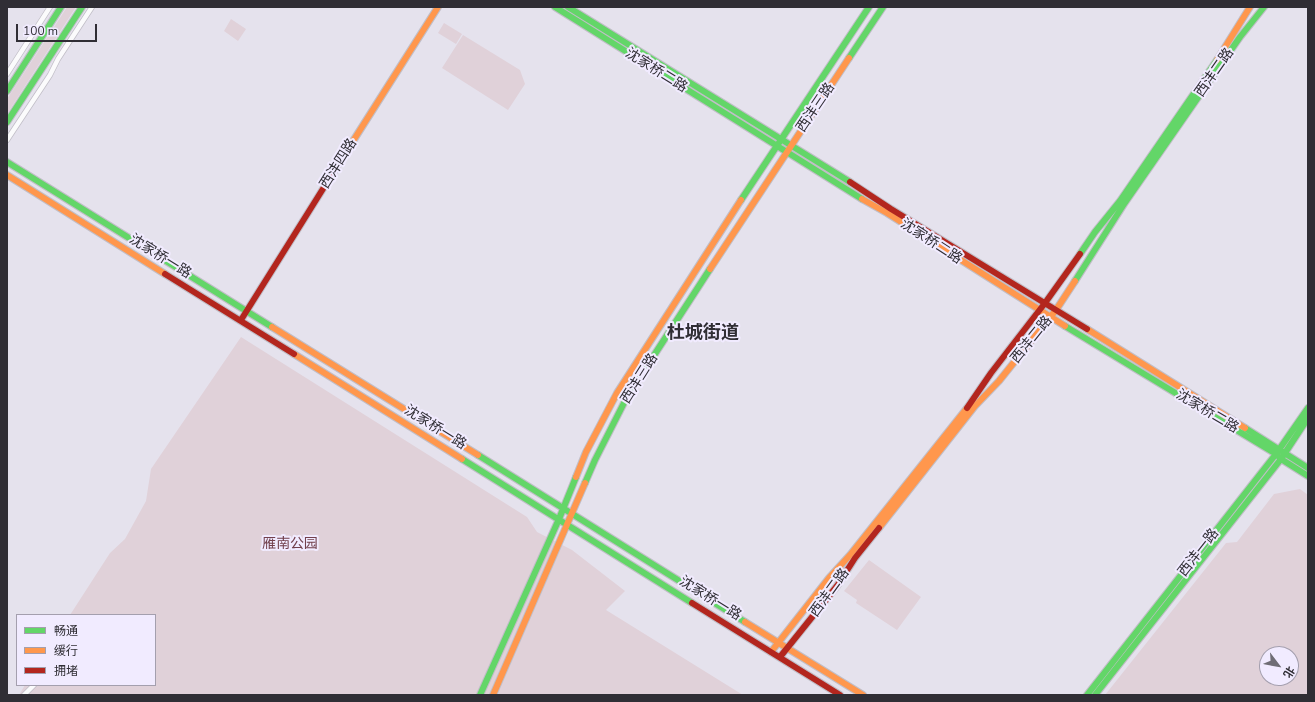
<!DOCTYPE html>
<html>
<head>
<meta charset="utf-8">
<style>
	body { margin:0 }
	#map { position:relative; width:1315px; height:702px; overflow:hidden; background:#e5e2ed; font-family:"Nunito Sans","Noto Sans SC",sans-serif }
	canvas { display:block }
	.frame { position:absolute; inset:0; border:8px solid #302e35; pointer-events:none }
	.legend { position:absolute; left:16px; top:614px; width:140px; height:72px; box-sizing:border-box; background:#f1ebff; border:1px solid #a49fae; margin:0; padding:5px 7px; list-style:none; font-size:12px; color:#302e35 }
	.legend li { display:flex; align-items:center; gap:8px; height:20px }
	.legend b { width:20px; border:1px solid #a49fae }
	.north { position:absolute; left:1259px; top:646px; width:40px; height:40px; box-sizing:border-box; background:#f1ebff; border:1px solid #a49fae; border-radius:50%; rotate:122deg; font-size:11px; font-weight:700; line-height:16px; text-align:center; color:#302e35 }
	.north::after { content:''; display:block; margin:auto; width:14px; height:18px; background:#6f6d75; clip-path:polygon(50% 0,100% 100%,50% 72%,0 100%) }
	.scale { position:absolute; left:16px; top:24px; width:81px; height:18px; box-sizing:border-box; border:2px solid #302e35; border-top:0; padding-left:5px; font-size:12px; line-height:14px; white-space:nowrap; color:#302e35; -webkit-text-stroke:3px #f1ebff; paint-order:stroke }
</style>
</head>
<body>
<div id="map">
<canvas width="1315" height="702"></canvas>
<div class="frame"></div>
<ul class="legend">
<li><b style="height:5px;background:#63d668"></b>畅通</li>
<li><b style="height:5px;background:#ff974d"></b>缓行</li>
<li><b style="height:5px;background:#b3261e"></b>拥堵</li>
</ul>
<div class="north">北</div>
<div class="scale">100 m</div>
</div>
<script>
const ctx = document.querySelector('canvas').getContext('2d');
ctx.lineJoin = 'round';
function fillPath(path, color) {
  ctx.fillStyle = color;
  ctx.fill(path, 'evenodd');
}
function trace(path, color, width, dash) {
  ctx.strokeStyle = color;
  ctx.lineWidth = width;
  ctx.lineCap = dash ? 'butt' : 'round';
  ctx.setLineDash(dash || []);
  ctx.stroke(path);
}
function label(font, color, halo, rows, align = 'center') {
  ctx.font = font + ' "Nunito Sans","Noto Sans SC",sans-serif';
  ctx.lineWidth = 4;
  ctx.setLineDash([]);
  ctx.textBaseline = 'middle';
  ctx.strokeStyle = halo;
  ctx.fillStyle = color;
  for (const [text, x, y, turn = 0] of rows) {
    ctx.save();
    ctx.translate(x, y);
    ctx.rotate((+turn || 0) * Math.PI / 180);
    ctx.textAlign = isNaN(turn) ? turn : align;
    if (halo) ctx.strokeText(text, 0, 0);
    ctx.fillText(text, 0, 0);
    ctx.restore();
  }
}
fillPath(new Path2D(`
	M67 7H76L7 114V99Z
	M231 19 246 29 238 41 224 31Z
	M444 23 462 34 456 44 438 33Z
	M463 35 520 70 525 84 508 110 442 68Z
	M241 337 527 517 537 532 572 550 625 591 606 610 743 695H19L25 685H155V615H70L110 553 125 539 146 501 151 469Z
	M1300 489 1308 495V695H1105L1226 543 1237 542 1274 494ZM1267 654H1291V678H1267Z
	M869 560 921 597 897 630 856 603 857 600 844 591Z`), '#e0d1d9');
const street = new Path2D(`
	M7 74 50 7
	M7 140 50 75 58 59 92 7
	M24 695 34 685`);
const fast = new Path2D(`
	M555 7 862 199
	M568 7 850 182
	M849 58 883 7
	M7 91 61 7
	M7 122 82 7
	M7 162 272 327
	M741 200 869 7
	M1080 254 1095 232 1120 201 1217 60
	M1075 281 1124 204 1240 37 1264 7
	M1065 326 1276 454 1281 459 1308 476
	M1245 428 1308 468
	M478 455 745 622
	M462 459 692 603
	M585 483 595 460 627 397 710 269
	M480 695 559 519 576 477
	M1087 695 1276 454 1308 408
	M1095 695 1281 459 1308 418`);
const slow = new Path2D(`
	M1217 60 1250 7
	M341 160 438 7
	M7 175 165 274
	M862 199 887 213 1065 326
	M710 269 849 58
	M272 327 478 455
	M1087 329 1245 428
	M294 354 462 459
	M576 477 586 452 617 393 741 200
	M879 528 975 406 999 381 1056 310 1075 281
	M745 622 863 695
	M771 652 829 578 850 555 967 408
	M493 695 585 483`);
const jam = new Path2D(`
	M850 182 891 209 1087 329
	M165 274 294 354
	M241 320 341 160
	M967 408 991 373 1045 303 1080 254
	M692 603 840 695
	M780 657 837 586 855 558 879 528`);
trace(street, '#c1bec7', 6);
trace(fast, '#c1bec7', 8);
trace(slow, '#c1bec7', 8);
trace(jam, '#c1bec7', 8);
trace(street, '#fbfbfc', 4.5);
trace(fast, '#63d668', 6);
trace(slow, '#ff974d', 6);
trace(jam, '#b3261e', 6);
label('14px', '#302e35', '#f1ebff', [
	["沈家桥二路",656,71,32],
	["西沣二路",1215,73,-55],
	["西沣三路",816,108,-56],
	["西沣四路",339,164,-58],
	["沈家桥二路",931,242,33],
	["沈家桥一路",160,257,32],
	["西沣二路",1032,340,-51],
	["西沣三路",640,379,-58],
	["沈家桥二路",1207,412,31],
	["沈家桥一路",435,428,32],
	["西沣一路",1199,553,-52],
	["西沣二路",830,593,-54],
	["沈家桥一路",710,599,32]
]);
label('14px', '#72404d', '#f1ebff', [
	["雁南公园",290,545]
]);
label('bold 18px', '#302e35', '#f1ebff', [
	["杜城街道",703,334]
]);
</script>
</body>
</html>
